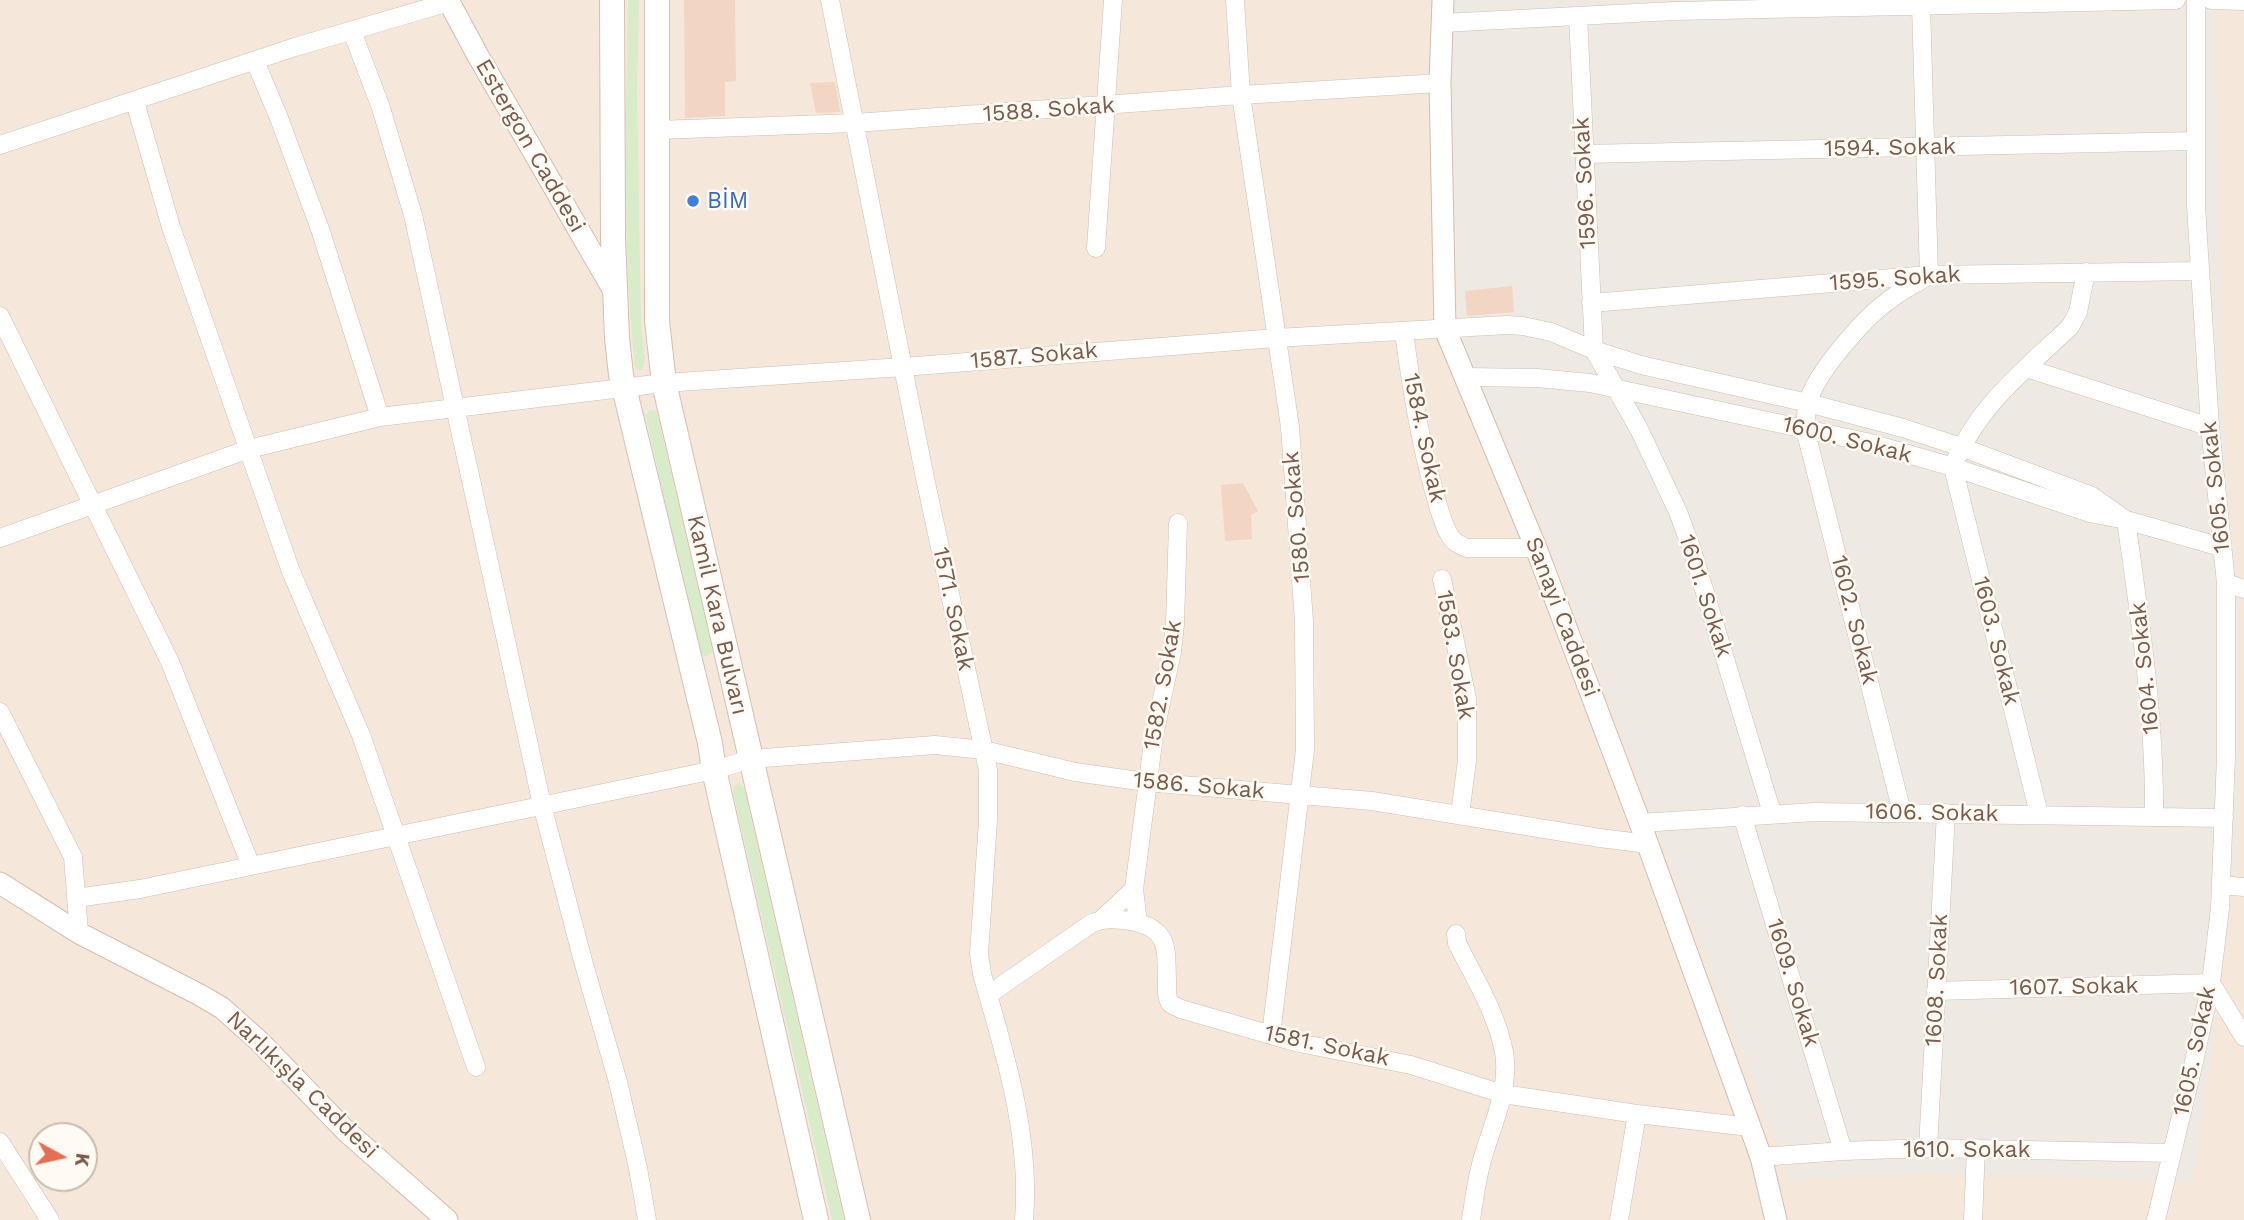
<!DOCTYPE html>
<html>
<head>
<meta charset="utf-8">
<style>
	body { margin:0 }
	#map { position:relative; width:2244px; height:1220px; overflow:hidden; background:#fdf6ec; font-family:"Work Sans",sans-serif }
	canvas { display:block }
	.north { position:absolute; left:28px; top:1122px; width:70px; height:70px; box-sizing:border-box; background:#fffaf3; border:2px solid #cabbb1; border-radius:50%; rotate:98deg; font-size:19px; font-weight:700; line-height:28px; text-align:center; color:#7a5c4d }
	.north::after { content:''; display:block; margin:auto; width:24px; height:32px; background:#e76f51; clip-path:polygon(50% 0,100% 100%,50% 72%,0 100%) }
</style>
</head>
<body>
<div id="map">
<canvas width="2244" height="1220"></canvas>
<div class="north">K</div>
</div>
<script>
const ctx = document.querySelector('canvas').getContext('2d');
ctx.lineJoin = 'round';
function fillPath(path, color) {
  ctx.fillStyle = color;
  ctx.fill(path, 'evenodd');
}
function trace(path, color, width, dash) {
  ctx.strokeStyle = color;
  ctx.lineWidth = width;
  ctx.lineCap = dash ? 'butt' : 'round';
  ctx.setLineDash(dash || []);
  ctx.stroke(path);
}
function label(font, color, halo, rows, align = 'center') {
  ctx.font = font + ' "Work Sans",sans-serif';
  ctx.lineWidth = 5;
  ctx.setLineDash([]);
  ctx.textBaseline = 'middle';
  ctx.strokeStyle = halo;
  ctx.fillStyle = color;
  for (const [text, x, y, turn = 0] of rows) {
    ctx.save();
    ctx.translate(x, y);
    ctx.rotate((+turn || 0) * Math.PI / 180);
    ctx.textAlign = isNaN(turn) ? turn : align;
    if (halo) ctx.strokeText(text, 0, 0);
    ctx.fillText(text, 0, 0);
    ctx.restore();
  }
}
fillPath(new Path2D(`
	M0 0H2244V1220H0ZM42 1136H84V1178H42Z`), '#f5e8da');
fillPath(new Path2D(`
	M1451 0H2215L2224 424 2241 622 2239 857 2193 1182 1927 1173 1790 1181 1585 635 1521 471 1460 342 1448 66Z`), '#efe9e4');
fillPath(new Path2D(`
	M628 0H639L637 91 641 326 645 358 642 370H638L635 366C622 245 626 122 628 0Z
	M650 410 656 412 658 418 712 648V652L707 656 701 655 698 648 649 431 646 415Z
	M739 783 744 788 844 1220H832L733 792 734 786Z`), '#d8ecc9');
fillPath(new Path2D(`
	M684 0H735L736 81 725 82V116L685 118Z
	M835 82 840 112 816 113 810 83Z
	M1512 286 1514 312 1467 316 1465 291Z
	M1243 483 1258 511 1251 515 1252 539 1225 541 1221 485Z`), '#f3d5c3');
const minor = new Path2D(`
	M830 0 925 478 988 770V820L979 954 982 974C1005 1054 1031 1136 1024 1220
	M1235 0 1241 95 1290 427 1304 622 1305 750 1271 1035
	M2211 0 2244 1
	M1578 16 1594 350 1639 429 1678 512 1692 550 1772 813
	M1442 23 1674 11 2176 0
	M352 31 381 108 413 215 542 805 583 961 618 1082 638 1168 647 1220
	M255 61 279 118 320 229 380 417
	M135 102 171 227 290 569 361 735 476 1067
	M657 130 855 123 1241 95 1440 83
	M0 145 295 47 449 2
	M1584 154 2195 141
	M1096 248 1113 0
	M1591 303 1929 275 2199 271
	M0 316 170 662 251 866
	M1404 332C1411 386 1419 438 1434 491 1438 505 1442 523 1450 536 1454 543 1460 545 1467 548H1536
	M2026 368 2210 427
	M1465 377 1537 378 1590 383 1866 442 1953 467 2090 513 2126 520 2221 547
	M2126 520C2140 619 2155 717 2154 817
	M0 538 249 449 380 417 664 383 903 367 1276 338 1507 325 1523 326 1551 332 1594 350 1641 365 1808 403 1903 428 1961 447 2092 496 2126 520
	M1442 579 1467 699V760L1460 815
	M2226 583 2244 589
	M0 712 73 857 79 933
	M1902 812 1805 429C1806 420 1806 410 1808 402 1816 373 1863 319 1888 301 1900 291 1916 284 1929 275L1921 5
	M2039 814 1953 467C1975 409 2025 369 2070 327L2078 312 2086 272
	M1742 815 1843 1151
	M1640 823 1815 812 2224 818
	M2222 885 2244 887
	M1134 889 1154 735 1172 652 1175 624 1178 523
	M76 898 140 889 714 770 751 759 935 745 984 750 1075 772 1146 782 1372 801 1600 838 1648 844
	M1102 919 1134 889 1138 923
	M1456 934 1457 943C1474 977 1497 1014 1504 1052 1510 1088 1493 1123 1483 1157 1477 1177 1474 1199 1471 1220
	M1936 991 2211 983 2244 1037
	M988 995 1092 923C1105 918 1116 919 1130 921 1170 928 1166 948 1167 983 1167 989 1166 999 1171 1004 1174 1006 1178 1007 1181 1009L1299 1043 1411 1065 1503 1094 1637 1114 1750 1127
	M0 1142 50 1220
	M1928 1148 1946 813
	M1761 1157 1843 1151 1928 1148 2172 1153
	M1619 1220 1637 1114
	M1973 1220 1976 1148
	M2156 1220 2193 1066 2211 983 2220 908 2226 756V583L2210 427 2196 206V0`);
const tertiary = new Path2D(`
	M448 0 477 54 614 291
	M1443 0 1440 83 1445 329 1536 548 1640 823 1761 1157 1776 1220
	M0 883 79 933 200 995 222 1008 260 1042 346 1131 447 1220`);
const secondary = new Path2D(`
	M612 0 613 238 617 338 621 375 710 743 714 770 816 1220
	M657 0V321L664 383 858 1220`);
trace(minor, '#d1beb0', 19);
trace(tertiary, '#d1beb0', 23);
trace(secondary, '#d6c0b0', 26);
trace(minor, '#fff', 18);
trace(tertiary, '#fff', 21);
trace(secondary, '#fff', 24);
for (const [x, y, r, color] of [
	[693,201,7,"#3f7fe0"]
]) {
  const dot = new Path2D();
  dot.arc(x, y, r, 0, 2 * Math.PI);
  ctx.fillStyle = color;
  ctx.fill(dot);
  trace(dot, '#fffaf3', 2.5);
}
label('23px', '#7a5c4d', '#fffaf3', [
	["1588. Sokak",1049,110,-4],
	["Estergon Caddesi",530,146,60],
	["1594. Sokak",1890,148,-1],
	["1596. Sokak",1585,183,-93],
	["1595. Sokak",1895,279,-4],
	["1587. Sokak",1034,356,-5],
	["1584. Sokak",1424,438,78],
	["1600. Sokak",1847,440,14],
	["1605. Sokak",2216,487,-96],
	["1580. Sokak",1297,517,-95],
	["1601. Sokak",1705,596,72],
	["1571. Sokak",953,609,78],
	["Kamil Kara Bulvarı",717,615,77],
	["Sanayi Caddesi",1562,617,69],
	["1602. Sokak",1854,620,76],
	["1603. Sokak",1996,641,76],
	["1583. Sokak",1455,655,80],
	["1604. Sokak",2145,668,-96],
	["1582. Sokak",1163,685,-80],
	["1586. Sokak",1199,786,5],
	["1606. Sokak",1932,813,1],
	["1608. Sokak",1937,980,-87],
	["1609. Sokak",1793,983,73],
	["1607. Sokak",2074,987,-1],
	["1581. Sokak",1327,1046,12],
	["1605. Sokak",2195,1051,-78],
	["Narlıkışla Caddesi",302,1085,44],
	["1610. Sokak",1967,1150]
]);
label('23px', '#366cbe', '#fffaf3', [
	["BİM",707,201]
], 'left');
</script>
</body>
</html>
